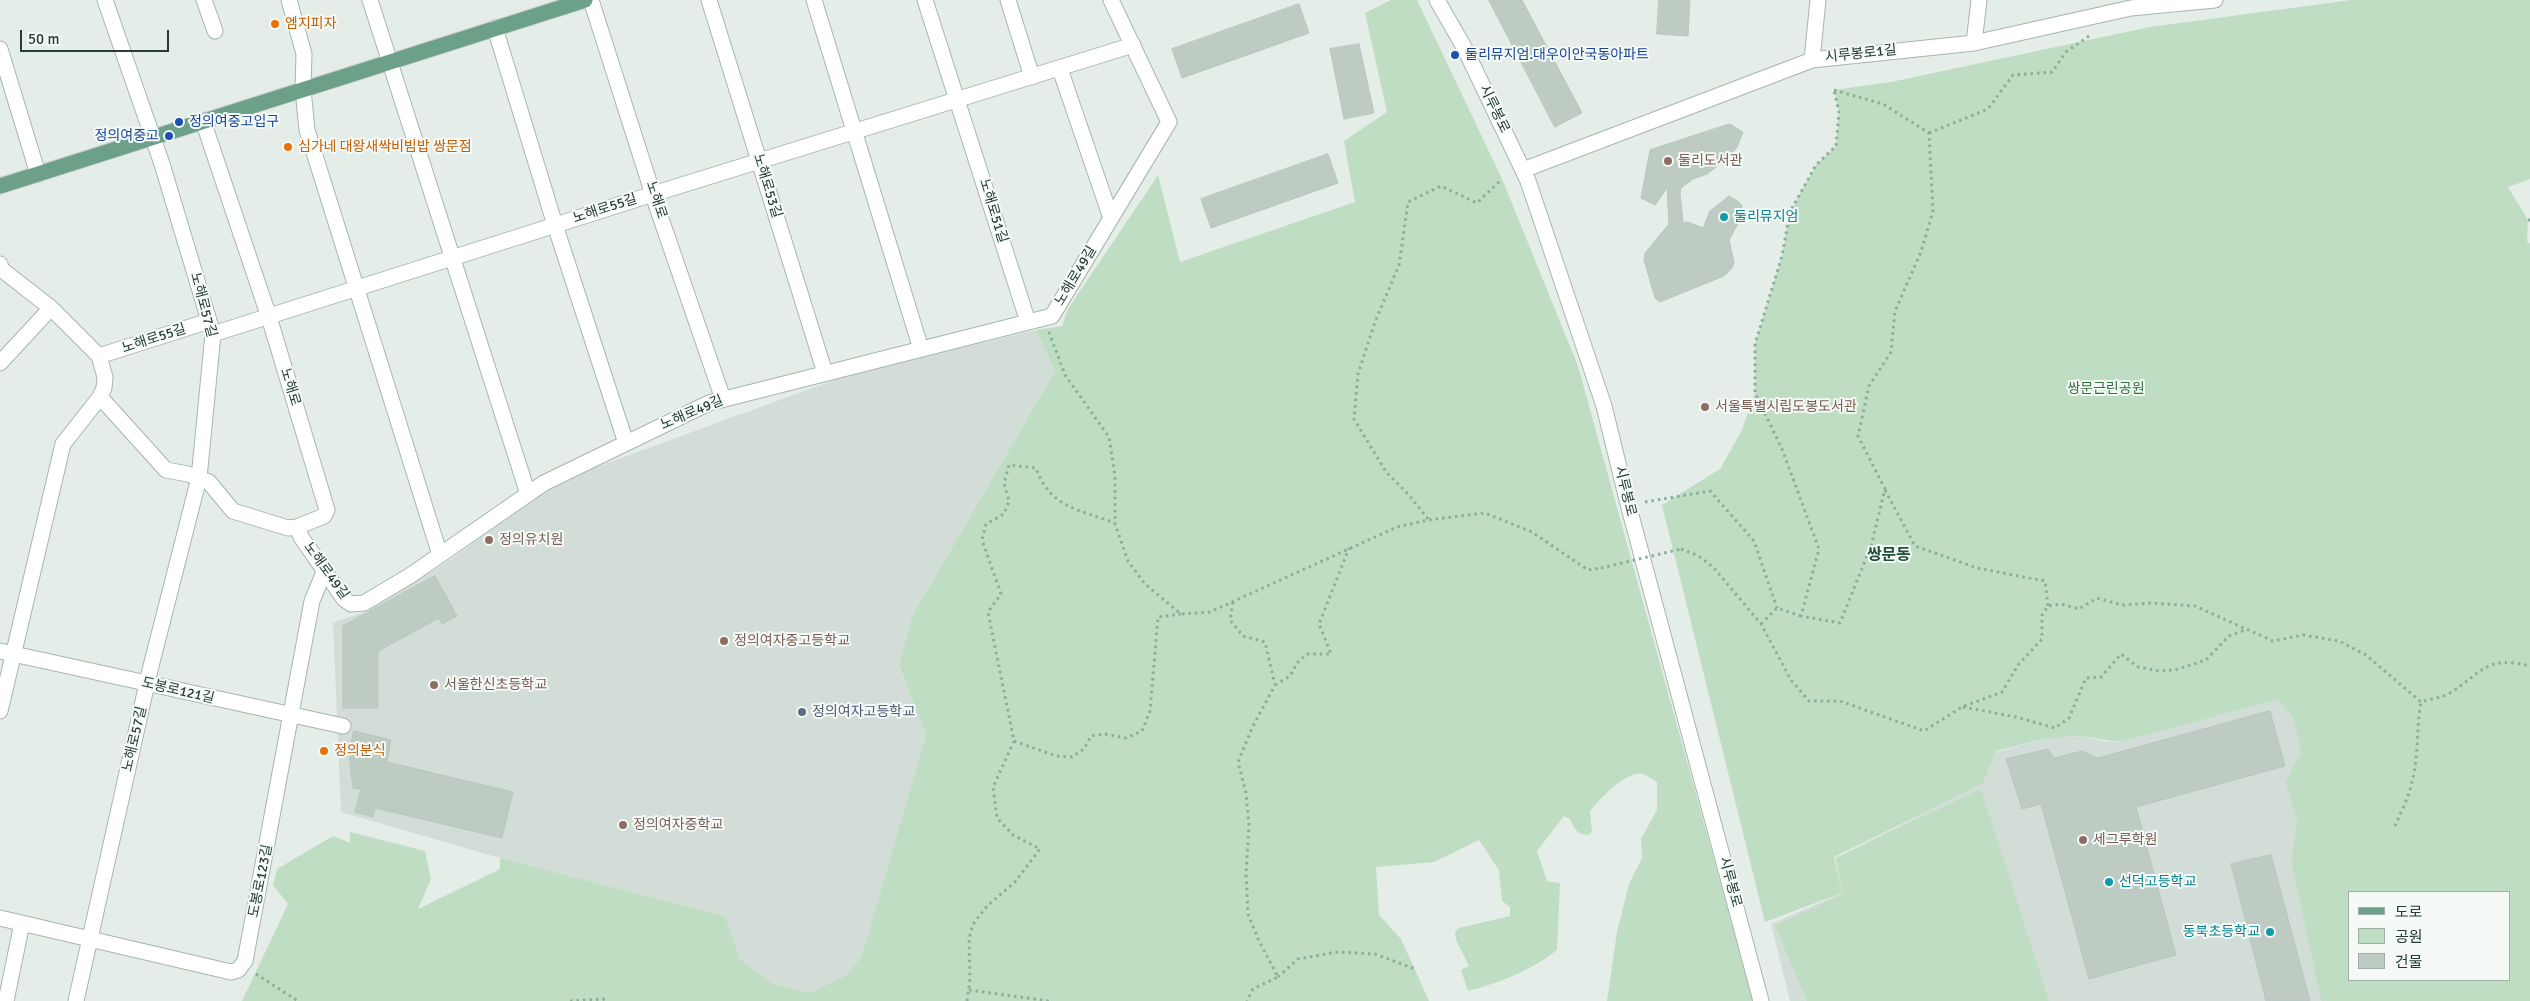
<!DOCTYPE html>
<html>
<head>
<meta charset="utf-8">
<style>
	body { margin:0 }
	#map { position:relative; width:2530px; height:1001px; overflow:hidden; background:#e5ede8; font-family:Signika,"Noto Sans KR",sans-serif }
	canvas { display:block }
	.legend { position:absolute; left:2348px; top:891px; width:162px; height:90px; box-sizing:border-box; background:#f5faf7; border:1px solid #a2afa9; margin:0; padding:6px 9px; list-style:none; font-size:15px; color:#253e33 }
	.legend li { display:flex; align-items:center; gap:10px; height:25px }
	.legend b { width:25px; border:1px solid #a2afa9 }
	.scale { position:absolute; left:20px; top:30px; width:149px; height:22px; box-sizing:border-box; border:2px solid #253e33; border-top:0; padding-left:6px; font-size:15px; line-height:18px; white-space:nowrap; color:#253e33; -webkit-text-stroke:4px #f5faf7; paint-order:stroke }
</style>
</head>
<body>
<div id="map">
<canvas width="2530" height="1001"></canvas>
<ul class="legend">
<li><b style="height:6px;background:#6ca089"></b>도로</li>
<li><b style="height:14px;background:#bfddc2"></b>공원</li>
<li><b style="height:14px;background:#bdcbc3"></b>건물</li>
</ul>
<div class="scale">50 m</div>
</div>
<script>
const ctx = document.querySelector('canvas').getContext('2d');
ctx.lineJoin = 'round';
function fillPath(path, color) {
  ctx.fillStyle = color;
  ctx.fill(path, 'evenodd');
}
function trace(path, color, width, dash) {
  ctx.strokeStyle = color;
  ctx.lineWidth = width;
  ctx.lineCap = dash ? 'butt' : 'round';
  ctx.setLineDash(dash || []);
  ctx.stroke(path);
}
function label(font, color, halo, rows, align = 'center') {
  ctx.font = font + ' Signika,"Noto Sans KR",sans-serif';
  ctx.lineWidth = 4;
  ctx.setLineDash([]);
  ctx.textBaseline = 'middle';
  ctx.strokeStyle = halo;
  ctx.fillStyle = color;
  for (const [text, x, y, turn = 0] of rows) {
    ctx.save();
    ctx.translate(x, y);
    ctx.rotate((+turn || 0) * Math.PI / 180);
    ctx.textAlign = isNaN(turn) ? turn : align;
    if (halo) ctx.strokeText(text, 0, 0);
    ctx.fillText(text, 0, 0);
    ctx.restore();
  }
}
fillPath(new Path2D(`
	M1036 330 1055 371 912 616 899 667 926 735 862 955 847 975 809 993 773 984 741 960 725 916 500 858 341 812 333 623 366 611 444 564 561 480 845 376Z
	M2277 700 2293 717 2301 752 2285 782 2297 822 2291 862 2321 1001H1790L1771 924 1842 893 1835 858 1983 784 1996 752 2053 737 2083 736 2103 741 2121 742Z`), '#d3ddd7');
fillPath(new Path2D(`
	M1391 0H1417L1502 179 1578 366 1753 1001H1607L1617 932 1629 884 1642 858 1641 839 1657 810V782C1653 780 1648 776 1643 774 1627 769 1599 800 1590 811L1592 832 1588 835C1577 834 1574 829 1570 819L1564 816 1537 851 1547 881 1560 883 1557 950C1532 970 1499 983 1468 991L1461 970 1469 966 1456 940 1455 932 1459 928 1510 916V907L1502 901 1499 870 1479 840 1434 862 1376 867 1379 915 1401 939 1429 1001H242L288 904 273 885 277 869 333 836 350 843V832L425 851 431 879 418 909 500 869V858L725 916 741 960 773 984 809 993 847 975 862 955 926 735 899 666 912 616 1055 371 1036 330 1062 326 1068 309 1158 175 1180 262 1355 202 1344 141 1387 112 1365 13Z
	M2351 0H2530V179L2508 187 2528 220 2527 241 2530 244V1001H2321L2291 862 2297 822 2285 782 2301 752 2293 717 2277 700 2121 742C2107 741 2094 737 2081 736 2052 735 2024 744 1996 751L1983 784 1834 857 1842 893 1765 922 1662 505 1720 469 1741 432 1755 393V344L1782 256 1790 212 1816 165 1836 146 1839 112 1834 90 1891 82 2150 27ZM2349 892H2509V980H2349Z
	M1981 789 2049 1001H1807L1775 926 1843 894 1836 858Z`), '#bfddc2');
const building = new Path2D(`
	M1489 0H1522L1582 113 1555 127Z
	M1659 0H1690L1688 36 1657 34Z
	M1299 4 1309 33 1182 78 1172 49Z
	M1359 44 1374 113 1344 119 1330 49Z
	M1730 124 1743 132 1737 147 1729 157 1707 174 1693 179 1681 188 1680 193 1683 223 1688 222 1703 228 1710 211 1729 196 1739 202 1742 206 1739 222 1729 240 1734 262 1732 268 1724 276 1660 302 1655 298 1644 260 1645 253 1669 224 1667 188 1655 205 1641 198 1650 150Z
	M1328 154 1338 183 1211 228 1201 199Z
	M435 576 457 616 442 624 439 618 378 651V708H343V626Z
	M2270 711 2285 766 2136 807 2176 955 2089 979 2041 804 2022 809 2006 759 2048 749 2054 758 2082 751 2097 758Z
	M354 731 391 740 387 762 513 792 502 838 375 808 373 817 355 812 361 789 353 788 349 754Z
	M2271 855 2310 1001H2266L2231 864Z`);
fillPath(building, '#bdcbc3');
trace(building, '#b7c6be', 1);
const minor = new Path2D(`
	M204 0 215 31
	M289 0 304 54 303 89 307 130 440 555
	M370 0 528 494
	M591 0 657 207 723 399
	M709 0 825 373
	M814 0 921 349
	M925 0 1028 322
	M1008 0 1032 77
	M1437 0 1465 49 1528 181 1604 406 1628 504 1761 1001
	M495 28 555 225 626 443
	M1974 43 1979 0
	M0 49 38 174
	M1812 60 1818 0
	M1060 69 1111 218
	M1523 170 1812 60 1974 43 2131 8 2215 0
	M0 264 1 269 51 308 99 356 105 377 104 388 100 397 63 444 0 711
	M213 334 653 194 1133 45
	M99 356 209 321
	M0 363 51 308
	M100 397 166 470 188 474 209 482 233 511 288 528 297 527 324 516 327 510 269 317 203 121
	M297 527 301 537 344 599 351 604 364 603 411 575 544 483 709 403 1052 316 1169 122 1111 0
	M0 651 343 726
	M0 918 231 972 238 970 245 961 312 601 324 572
	M6 1001 22 923
	M76 1001 150 670 199 478 213 334 162 164 105 0`);
const major = new Path2D(`
	M0 186 585 0`);
trace(minor, '#a8b5ae', 17);
trace(major, '#c2c9c6', 17);
trace(new Path2D(`
	M1834 90 1883 104 1929 133 1933 211 1921 252 1895 311 1891 352 1869 386 1858 436 1885 489 1871 546 1840 623 1801 616 1819 549 1782 449 1755 393V344L1782 256 1790 212 1816 165 1836 146 1839 112Z
	M1929 133 1988 109 2013 75 2052 72 2066 52 2089 36
	M2528 220H2530
	M1049 332 1065 375 1109 437 1115 476V524L1128 561 1145 584 1181 614 1210 612 1397 527 1428 520 1485 513 1532 532 1588 570 1601 568
	M1885 490 1915 546 1977 568 2045 581 2048 606
	M1645 502 1710 491 1754 541 1777 608
	M1428 519 1408 494 1386 472 1354 419 1358 374 1375 322 1399 265 1408 202 1441 186 1477 203 1502 179
	M1681 549 1699 556 1714 568 1761 624 1791 680 1809 701H1840L1924 731 1962 707 2002 692 2018 665 2042 639V615L2048 606 2061 604 2079 609 2097 598 2122 605 2152 603 2195 606 2273 641 2303 635 2339 641 2366 655 2421 702C2430 699 2442 698 2450 693 2483 672 2486 655 2530 666
	M1233 602 1230 620 1243 636 1265 642 1275 685 1252 728 1238 762 1246 793 1249 825 1246 874 1248 914 1259 941 1278 977 1253 989 1247 1001
	M1761 624 1777 608 1801 616
	M1275 685 1290 676 1297 663 1307 654H1331L1319 624 1349 548
	M1963 707 2016 717 2055 728 2069 718 2086 678 2101 677 2121 654 2138 667 2159 671 2175 670 2206 660 2229 636 2245 630
	M1014 741 1056 756 1072 757 1084 749 1091 736 1105 734 1126 738 1142 731 1150 711 1158 617 1181 614
	M2395 826C2401 812 2409 797 2412 782 2419 756 2416 729 2421 702
	M256 974 298 1001
	M1278 977 1298 959 1337 952 1375 954 1415 969
	M969 990 1049 1001
	M570 1001 603 999 608 1001
	M967 1001 970 979 969 939 973 924 988 905 1015 882 1040 849 1013 835 997 818 993 787 1014 741 988 612 1001 594 982 540 986 524 1004 514 1009 501 1004 483 1009 465 1036 468C1049 507 1080 510 1115 523`), '#87af9b', 3, [2.5, 4]);
trace(minor, '#fff', 15);
trace(major, '#6ca089', 15);
trace(new Path2D(`
	M1601 568 1681 549`), '#87af9b', 3, [2.5, 4]);
for (const [x, y, r, color] of [
	[275,24,5,"#e8710a"],
	[1455,55,5,"#1a4fb4"],
	[179,122,5,"#1a4fb4"],
	[169,136,5,"#1a4fb4"],
	[288,147,5,"#e8710a"],
	[1668,161,5,"#8d6e63"],
	[1724,217,5,"#0f9aa8"],
	[1705,407,5,"#8d6e63"],
	[489,540,5,"#8d6e63"],
	[724,641,5,"#8d6e63"],
	[434,685,5,"#8d6e63"],
	[802,712,5,"#5c6f8a"],
	[324,751,5,"#e8710a"],
	[623,825,5,"#8d6e63"],
	[2083,840,5,"#8d6e63"],
	[2109,882,5,"#0f9aa8"],
	[2270,932,5,"#0f9aa8"]
]) {
  const dot = new Path2D();
  dot.arc(x, y, r, 0, 2 * Math.PI);
  ctx.fillStyle = color;
  ctx.fill(dot);
  trace(dot, '#f5faf7', 2);
}
label('14px', '#c56008', '#f5faf7', [
	["엠지피자",285,24],
	["심가네 대왕새싹비빔밥 쌍문점",298,147],
	["정의분식",334,751]
], 'left');
label('14px', '#253e33', '#f5faf7', [
	["시루봉로1길",1861,54,-6],
	["시루봉로",1494,109,64],
	["노해로53길",767,186,73],
	["노해로",656,200,72],
	["노해로55길",605,209,-18],
	["노해로51길",993,211,73],
	["노해로49길",1076,276,-59],
	["노해로57길",203,305,75],
	["노해로55길",154,339,-18],
	["노해로",290,387,73],
	["노해로49길",692,413,-23],
	["시루봉로",1625,491,76],
	["노해로49길",326,571,54],
	["도봉로121길",178,691,13],
	["노해로57길",135,739,-77],
	["도봉로123길",261,881,-79],
	["시루봉로",1730,882,75]
]);
label('14px', '#164399', '#f5faf7', [
	["둘리뮤지엄.대우이안국동아파트",1465,55],
	["정의여중고입구",189,122],
	["정의여중고",159,136,"right"]
], 'left');
label('14px', '#785e54', '#f5faf7', [
	["둘리도서관",1678,161],
	["서울특별시립도봉도서관",1715,407],
	["정의유치원",499,540],
	["정의여자중고등학교",734,641],
	["서울한신초등학교",444,685],
	["정의여자중학교",633,825],
	["세그루학원",2093,840]
], 'left');
label('14px', '#0d838f', '#f5faf7', [
	["둘리뮤지엄",1734,217],
	["선덕고등학교",2119,882],
	["동북초등학교",2260,932,"right"]
], 'left');
label('14px', '#32723f', '#f5faf7', [
	["쌍문근린공원",2106,389]
]);
label('14px', '#4e5e75', '#f5faf7', [
	["정의여자고등학교",812,712]
], 'left');
label('bold 16px', '#224f3c', '#f5faf7', [
	["쌍문동",1889,556]
]);
</script>
</body>
</html>
